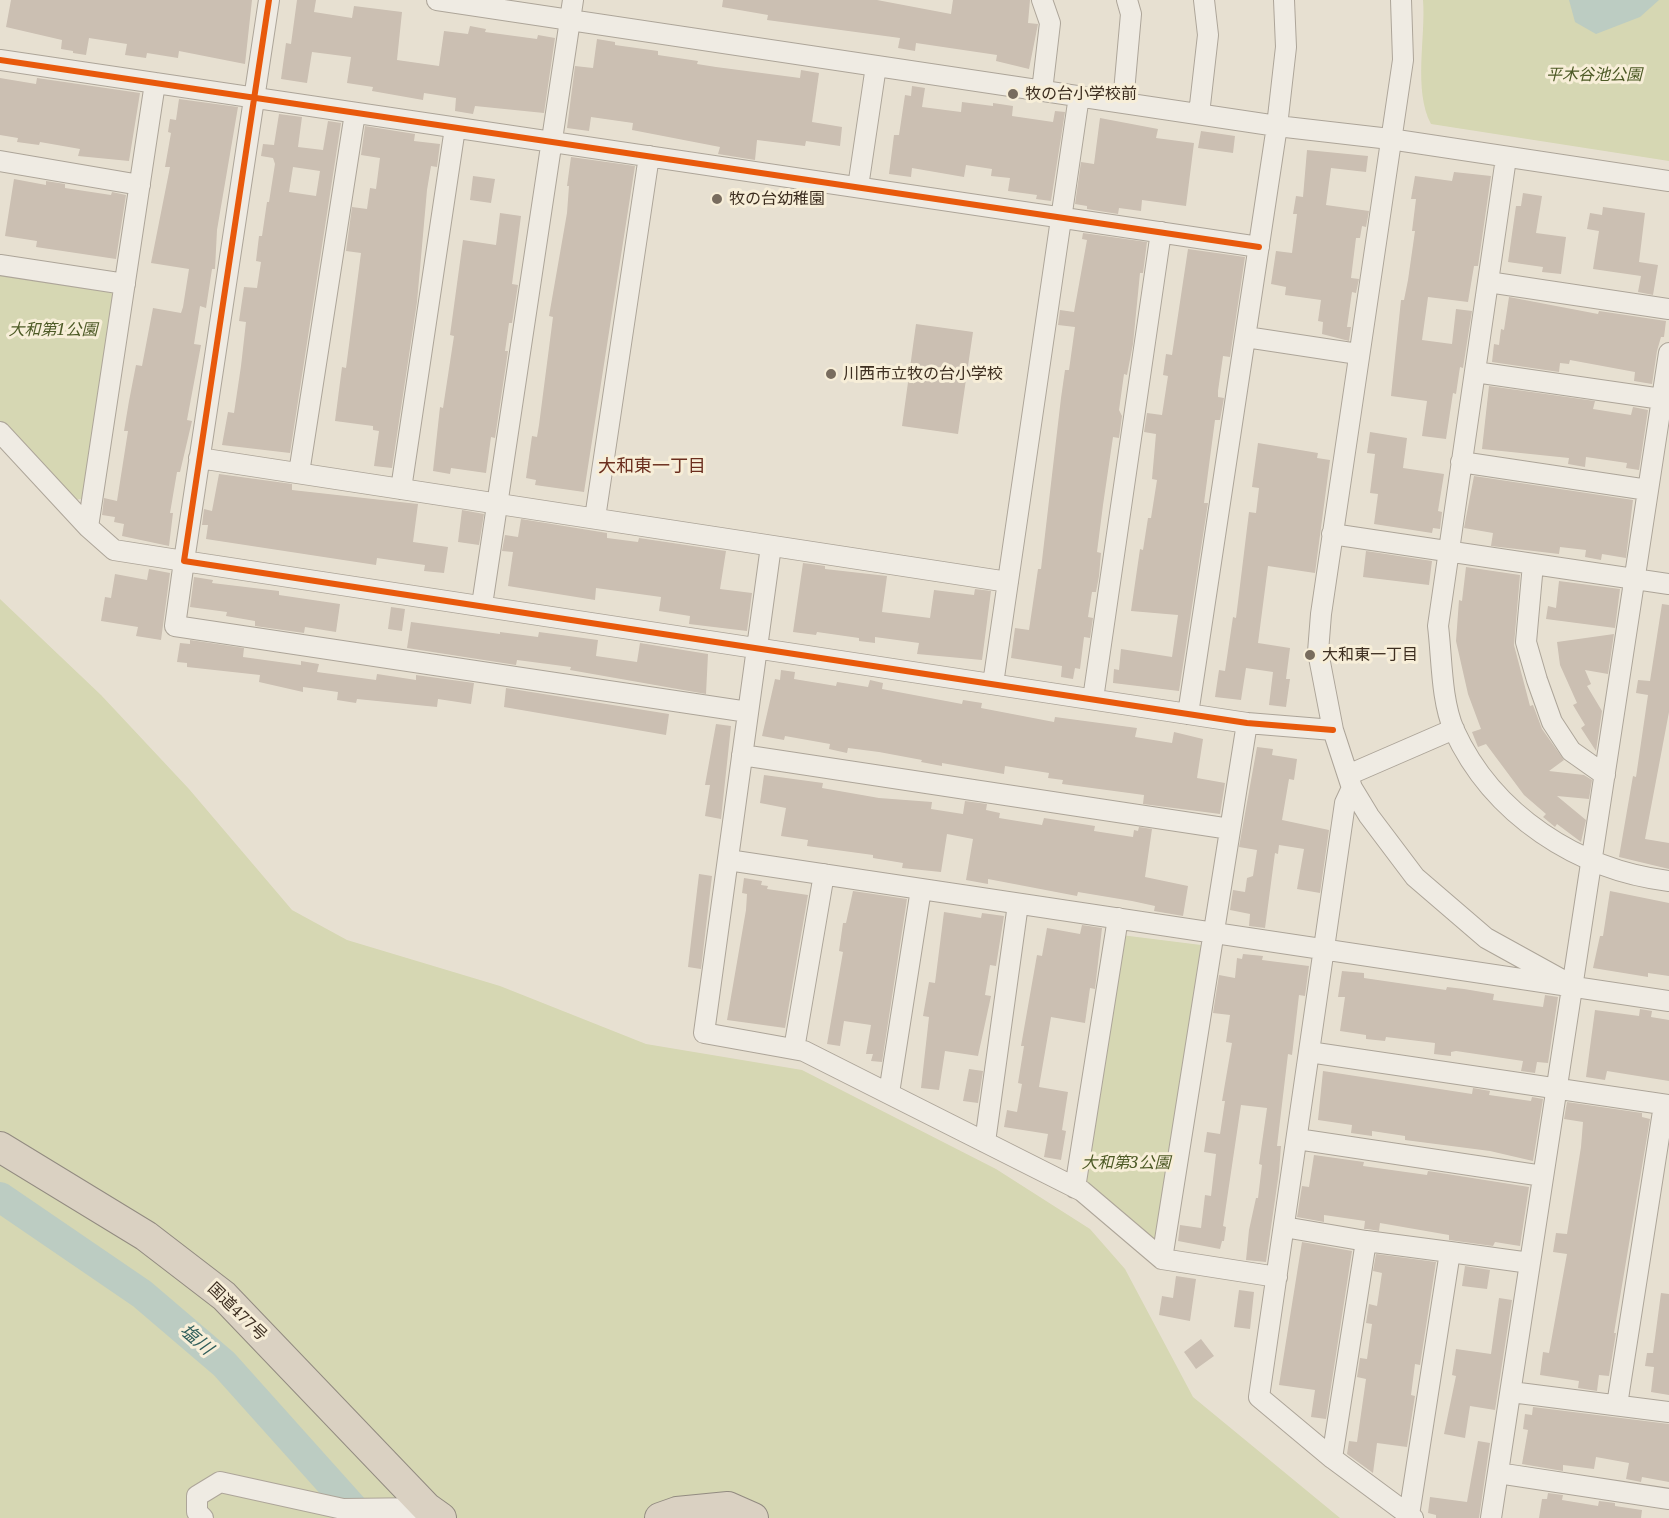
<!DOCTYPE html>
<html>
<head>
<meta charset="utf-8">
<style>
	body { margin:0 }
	canvas { display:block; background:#e7e0d1 }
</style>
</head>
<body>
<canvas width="1669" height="1518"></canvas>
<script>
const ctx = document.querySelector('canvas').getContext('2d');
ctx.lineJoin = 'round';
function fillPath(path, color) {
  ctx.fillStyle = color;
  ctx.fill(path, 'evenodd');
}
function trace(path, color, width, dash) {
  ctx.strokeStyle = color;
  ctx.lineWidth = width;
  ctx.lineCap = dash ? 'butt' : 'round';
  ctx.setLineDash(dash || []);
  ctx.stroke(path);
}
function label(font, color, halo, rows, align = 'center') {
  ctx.font = font + ' "Noto Serif","Noto Sans JP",serif';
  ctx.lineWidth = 6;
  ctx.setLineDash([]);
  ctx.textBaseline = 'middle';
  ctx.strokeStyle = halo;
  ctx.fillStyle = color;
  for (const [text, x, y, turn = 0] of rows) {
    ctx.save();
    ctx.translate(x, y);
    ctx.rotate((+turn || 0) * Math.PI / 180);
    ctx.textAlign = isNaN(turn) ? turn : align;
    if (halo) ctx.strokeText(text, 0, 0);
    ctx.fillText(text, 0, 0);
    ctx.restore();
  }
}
fillPath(new Path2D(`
	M1423 0H1669V161L1431 124C1413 90 1426 37 1423 0Z
	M0 268 114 285 82 499 73 500 0 422Z
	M0 599 101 695 189 789 292 910 347 940 500 986 646 1044 802 1070 996 1169 1090 1229 1125 1269 1193 1397 1340 1518H0Z
	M1121 935 1201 945 1156 1237 1152 1240 1081 1179Z`), '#d6d7b3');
fillPath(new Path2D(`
	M1569 0H1659L1640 17 1596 34 1575 22Z`), '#bcccc2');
trace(new Path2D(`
	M0 1197 142 1294 224 1364 362 1518`), '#bcccc2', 30);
fillPath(new Path2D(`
	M11 0H252L245 64 179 51 178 58 147 53 146 58 125 55 127 44 89 38 86 55 73 53V51L61 49 62 40 6 27Z
	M297 0H316L314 12 352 18 354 6 402 12 397 60 439 66 444 31 468 34 470 26 486 29 485 32 537 39 538 35 555 38 544 113 475 106 473 114 455 111 456 98 424 93 423 100 372 91 373 87 347 83 351 57 312 52 307 83 281 79 286 43 291 44Z
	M723 0H877L951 14 953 0H1030L1028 23 1038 24 1029 69 996 61 997 55 916 43 915 51 898 48 900 38 767 20 768 15 722 7Z
	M597 39 615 42V45L658 51V55L698 61 697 64 716 67 800 78 801 70 819 73 812 122 842 127 840 146 806 141 805 146 757 140 755 160 718 154 720 147 632 130 633 123 591 117 589 131 567 128 575 66 593 68Z
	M0 78 36 84 37 78 140 93 129 161 78 156 80 149 40 142 39 145 17 142 18 138 0 135Z
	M912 86 925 88 922 107 961 112 962 102 993 106V103L1013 106 1012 116 1053 122 1055 111 1065 112 1051 201 1036 199 1037 195 1008 191 1010 178 991 176 992 169 966 165 964 177 912 168 911 177 889 174 894 135H899L905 95 911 96Z
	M179 99 238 107 217 230 215 269H212L206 308 200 306 194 344 201 345 187 420 192 421 180 472H177L170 513H173L169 546 122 536 124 524 114 522 115 517 102 515 104 498 117 501 128 431H124L129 401 136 365 142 366 153 308 181 313 183 307 189 269 151 263 170 167H165L171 133 168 132 170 119 176 120Z
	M279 114 302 117 298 147 323 150 328 121 341 123 290 453 222 445 228 412 234 413 241 366 246 322 239 321 244 287 257 288 261 262 256 261 259 236H262L267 202H269L275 164 273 158 261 156 263 144 274 145ZM293 167 320 171 316 196 289 192Z
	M1100 118 1158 129 1156 138 1194 143 1186 206 1142 200 1141 211 1119 208 1118 214 1087 209V206L1075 204 1081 162 1094 164Z
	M365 126 415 134 414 141 440 144 437 167 431 166 427 190 417 302 392 468 374 466 379 431 373 430V426L335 421 342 367 346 368 361 253 346 251 352 207 367 209 370 188 376 189 380 158 361 155Z
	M1201 131 1235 136 1233 153 1198 148Z
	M1307 150 1368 156 1366 172 1331 168 1326 205 1369 211 1366 227 1362 226 1360 238H1356L1351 278 1359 279 1356 293 1352 292 1347 327H1351L1349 341 1322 334 1323 322 1318 321 1321 300 1285 295 1286 287 1271 284 1276 251 1292 253 1297 214H1293L1296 196 1303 197Z
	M571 157 635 166 584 492 535 485 536 480 526 478 532 436 537 437 539 425 553 317 549 316 567 213 569 186H567Z
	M1454 172 1491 176 1478 266H1474L1468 302 1428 297 1422 340 1452 344 1456 309 1472 311 1463 368 1460 367 1456 394 1453 393 1446 439 1422 436 1427 401 1391 396 1401 300H1404L1408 280 1415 231H1412L1416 199H1411L1415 176 1452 181Z
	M473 176 495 179 491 203 470 200Z
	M14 179 46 185V181L65 184V188L111 195 112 192 126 195 116 259 36 247 37 241 5 236Z
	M1523 193 1542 196 1536 233 1566 237 1561 274 1542 272 1543 267 1508 262 1516 206H1521Z
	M1603 207 1645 213 1639 262 1658 265 1653 295 1638 292 1641 276 1593 269 1599 231 1587 229 1590 213 1602 215Z
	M500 213 521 216 512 284 518 285 512 323H509L505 351H508L495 438 491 437 486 473 451 468 450 474 433 471 440 407 443 408 454 336 450 335 463 240 496 245Z
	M1083 233 1147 242 1143 273H1140L1133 344 1127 375 1124 374 1119 410 1122 416 1119 438 1113 437 1103 505 1097 552 1101 553 1099 576 1096 592H1092L1088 617 1093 618 1090 638 1084 637 1080 669 1075 668 1073 679 1061 677 1062 666 1011 658 1015 628 1029 630 1038 569H1041L1061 398 1065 370H1069L1075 327 1058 325 1060 310 1074 312 1087 240 1082 239Z
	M1188 249 1245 257 1230 357 1223 356 1218 391V397L1224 398 1220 420H1215L1204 503H1208L1179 691 1113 683 1114 669 1119 670 1121 649 1172 657 1178 615 1131 611 1140 549 1143 550 1148 518H1151L1157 480 1152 479 1156 434 1144 432 1147 413 1162 415 1168 376 1163 375 1166 354 1172 355Z
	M1509 297 1598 314 1599 311 1666 321 1664 337H1661L1657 351 1652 384 1634 381 1635 372 1570 360 1569 364 1560 363 1559 372 1492 362 1494 344 1499 345 1501 329 1504 330Z
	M916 324 973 332 958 434 902 426Z
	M1489 386 1595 401 1593 409 1631 415 1633 407 1648 410 1639 470 1626 468 1627 463 1586 457 1585 467 1568 464 1569 458 1482 449Z
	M1370 432 1407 438 1403 468 1444 474 1438 511 1442 512 1440 529 1433 528 1432 533 1374 524 1378 494 1370 493 1375 454 1367 453Z
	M1258 443 1318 453 1317 458 1330 460 1315 573 1268 566 1258 643 1290 648 1286 679H1290L1286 707 1269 705 1273 672 1246 668 1241 700 1215 697 1219 670 1225 671 1233 617 1236 618 1249 512 1256 513 1259 488 1252 487Z
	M219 474 292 484V490L418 504 413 542 448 547 444 573 424 571 425 565 377 558 376 565 206 539 208 525H202L204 509 212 511Z
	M1474 476 1633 500 1626 558 1602 554 1601 560 1585 557 1586 550 1560 547 1559 554 1491 546 1493 533 1464 528Z
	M462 510 484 514 479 545 458 542Z
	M521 519 607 533V538L638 542 639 538 726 551 720 589 752 593 747 631 689 624 690 616 659 611 661 597 596 588 595 600 508 586 513 552 502 551 505 535 518 537Z
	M1366 551 1432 561 1429 585 1363 577Z
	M803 563 825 566V569L887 576 882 612 930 618 934 590 974 595 975 589 991 591 982 660 917 654 919 643 875 637V643L859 641V638L817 632 816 635 793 632Z
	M1466 567 1520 575 1514 645 1530 706 1533 705 1542 729 1564 760 1549 771 1584 775 1592 780 1589 799 1557 796 1586 820 1581 842 1557 824 1555 827 1543 817 1546 814 1524 795 1486 744 1478 747 1472 732 1481 729 1468 694 1456 641 1459 600 1462 601Z
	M149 569 170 573 161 640 136 636 138 627 101 621 105 597 111 598 115 574 147 580Z
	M194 577 213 580 212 583 279 591V595L340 604 336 632 305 627 304 633 255 626V621L226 616 227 612 190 607Z
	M1559 581 1620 589 1615 628 1546 619 1548 606 1556 608Z
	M1662 604 1669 605V712L1645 839 1669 843V869L1619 857 1633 776 1636 777 1648 695 1636 693 1638 680 1650 681Z
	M391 607 405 609 402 631 388 629Z
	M411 622 500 634V632L538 637 539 632 598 640 596 656 637 662 640 643 708 654 706 694 570 670 571 667 517 660 516 665 407 648Z
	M1614 634 1608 674 1585 670 1591 684 1587 686 1602 711 1596 751 1581 728 1585 725 1573 705 1577 703 1560 665 1557 642Z
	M190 640 244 648 243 657 301 665V661L319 664 317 672 376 680 377 674 416 680V675L474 683 471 704 438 699 437 707 357 699 356 703 337 700 338 692 303 687V692L259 682 260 675 187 667V663L177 662 180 643 190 644Z
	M781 670 795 672 794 679 836 686 837 682 868 687 870 680 883 683 882 689 962 704 963 700 982 703 981 708 1054 722 1055 717 1137 728 1135 737 1172 743 1174 732 1203 739 1197 778 1225 783 1220 814 1143 804 1144 795 1062 784 1063 780 1048 778 1049 773 1005 766 1004 774 942 763V766L921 762 922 760 879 752 848 748 847 753 829 749 830 744 785 736 784 740 762 736 775 679 780 680Z
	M506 688 669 714 666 735 504 707Z
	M716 724 731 726 721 819 705 816 710 785H705Z
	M1257 747 1273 749 1272 755 1297 759 1294 780 1289 779 1282 820 1329 830 1320 893 1297 889 1304 849 1279 845 1278 854 1275 853 1265 928 1249 926 1250 914 1230 910 1233 890 1245 892 1247 878 1253 876 1257 850 1239 847Z
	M764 775 823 783 822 788 879 798 932 802 931 809 963 814 965 801 987 804 986 810 1000 813 999 818 1042 825 1044 818 1095 826 1094 831 1133 837 1134 830 1138 831 1139 827 1152 829 1145 877 1188 886 1183 916 1154 911 1155 906 1132 901 1078 892 1077 896 988 879V884L966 880 973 839 947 834 941 872 902 868 903 863 873 858V855L807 846 808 840 781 836 786 808 760 803Z
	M699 874 712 876 701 969 688 967Z
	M744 878 762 881 761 885 768 886 767 889 808 895 785 1028 727 1020 746 910 747 894 742 893Z
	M853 891 907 899 882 1062 871 1061 873 1054H866L871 1025 844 1021 840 1046 827 1044 843 952 839 951 843 923H846Z
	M1610 891 1669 903V976L1648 973V977L1593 968 1600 936H1603Z
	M944 912 981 918 982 913 1004 916 996 966 990 965 985 995 991 996 978 1056 945 1051 939 1090 921 1088 929 1017 923 1016 929 982 935 983Z
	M1082 925 1102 928 1095 989 1090 988 1085 1023 1051 1017 1039 1087 1068 1092 1062 1130 1066 1131 1061 1160 1044 1157 1048 1134 1004 1127 1007 1110 1017 1112 1022 1084 1018 1083 1024 1046H1021L1037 955 1042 956 1047 928 1080 934Z
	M1243 954 1263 956 1262 960 1309 966 1305 996 1299 995 1292 1055 1288 1054 1277 1146H1281L1279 1172 1266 1262 1246 1260 1249 1230 1256 1198H1258L1262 1165 1259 1164 1267 1108 1241 1105 1223 1226 1226 1227 1224 1241H1222L1220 1249 1178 1241 1180 1225 1201 1228 1205 1195 1211 1196 1216 1154 1204 1152 1207 1132 1220 1134 1225 1101H1222L1232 1043 1226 1042 1230 1015 1213 1013 1219 975 1235 978 1237 958 1242 959Z
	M1342 971 1364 973V978L1446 990 1447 987 1464 989 1494 994 1493 1000 1543 1007 1545 995 1558 997 1548 1063 1537 1062 1535 1073 1521 1071 1523 1061 1456 1051 1451 1052V1056L1434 1054 1435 1043 1386 1037 1385 1041 1366 1039V1035L1340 1031 1345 997H1338Z
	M1640 1009 1652 1011 1651 1017 1669 1020V1081L1607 1071 1605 1080 1586 1077 1595 1010 1639 1016Z
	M969 1069 983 1071 978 1103 963 1101Z
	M1323 1071 1472 1094 1473 1088 1490 1091 1489 1095 1531 1101 1532 1097 1543 1099 1533 1161 1490 1151 1405 1140V1136L1372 1131V1136L1351 1133 1352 1125 1318 1120Z
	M1567 1102 1642 1113V1117L1650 1119 1614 1333H1616L1609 1376 1599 1375 1597 1391 1578 1388 1579 1381 1540 1375 1543 1352 1549 1353 1567 1254 1553 1252 1556 1233 1567 1234 1581 1147 1583 1122 1564 1119Z
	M1314 1155 1364 1162 1363 1166 1427 1175 1428 1171 1529 1187 1520 1246 1495 1242 1493 1246 1449 1240V1235L1380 1223 1379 1231 1368 1229H1364L1365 1221 1324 1215V1222L1297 1217 1302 1186 1309 1187Z
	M1302 1242 1352 1251 1326 1419 1311 1417 1315 1390 1279 1385Z
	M1376 1254 1436 1262 1420 1365 1415 1364 1411 1395 1415 1396 1407 1447 1377 1443 1373 1473 1347 1454 1349 1441 1357 1442 1366 1379 1357 1377 1360 1358 1367 1359 1372 1324 1366 1323 1369 1304 1377 1306 1382 1273 1373 1271Z
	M1465 1266 1490 1270 1487 1289 1462 1286Z
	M1176 1276 1196 1279 1190 1321 1159 1315 1162 1296 1173 1298Z
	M1239 1290 1254 1292 1250 1329 1234 1327Z
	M1661 1293 1669 1294V1395L1651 1392 1654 1367 1645 1366 1647 1353H1653Z
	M1499 1298 1512 1300 1495 1410 1470 1406 1465 1438 1444 1434 1456 1376 1452 1375 1456 1349 1491 1354Z
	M1201 1339 1214 1356 1196 1369 1184 1352Z
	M1533 1407 1669 1424V1482L1642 1477 1641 1482 1626 1479 1629 1463 1596 1457 1594 1469 1563 1465V1471L1522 1464 1528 1430 1523 1429 1525 1414 1532 1415Z
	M1478 1441 1490 1443 1479 1518H1436V1515L1428 1513 1430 1497 1467 1502Z
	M1548 1493 1563 1495 1562 1500 1598 1506 1599 1501 1615 1503V1506L1642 1510 1641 1518H1539L1542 1499H1547Z`), '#cbbfb2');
const minor = new Path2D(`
	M269 0 184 561 1247 723 1333 730
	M437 0 1277 126 1390 139 1669 181
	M1401 0 1403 60 1321 614 1318 652 1333 730 1352 788 1369 816 1415 877 1486 938 1573 986
	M0 60 1259 247
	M1042 91 1050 23 1042 0
	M1123 103 1131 14 1127 0
	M1199 114 1208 35 1204 0
	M1506 158 1438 626C1442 658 1441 700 1454 730 1493 815 1578 870 1669 881
	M0 161 140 185
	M858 187 876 66
	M0 265 125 284
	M1488 282 1669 309
	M1246 337 1358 354
	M1475 372 1662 399
	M0 432 88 527 114 550 184 561 175 626 748 712
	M199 458 1008 582
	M1461 462 1648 490
	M299 473 355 113
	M401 489 455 128
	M595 518 649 156
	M88 527 155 83
	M1332 534 1669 584
	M771 546 704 1033 804 1051 1082 1191 1162 1259 1277 1277
	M1533 564 1526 642 1537 680 1552 722 1571 751 1605 775
	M482 605 573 0
	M993 684 1079 96
	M1093 699 1161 232
	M1188 714 1277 126 1286 47 1284 0
	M742 755 1230 829
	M1348 775 1454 729
	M1352 788 1345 803 1259 1397 1332 1458 1413 1518
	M728 860 1669 1001
	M794 1049 824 874
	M1309 1052 1669 1105
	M889 1093 921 889
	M1297 1139 1543 1176
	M985 1142 1018 904
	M1075 1188 1118 918
	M1284 1227 1366 1241 1332 1458
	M1366 1241 1450 1252
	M1162 1259 1247 723
	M1511 1392 1669 1412
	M1617 1405 1664 1105
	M1498 1473 1669 1499
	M1409 1515 1450 1252 1530 1263
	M203 1518 197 1512V1496L220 1482 343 1509 427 1508
	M1491 1518 1669 353`);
const highway = new Path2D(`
	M0 1147 146 1236 224 1296 427 1508 441 1518
	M660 1518 677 1512 728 1507 753 1518`);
trace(minor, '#ada599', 22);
trace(highway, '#928b80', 32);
trace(minor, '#efebe3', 20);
trace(highway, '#dad1c2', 30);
trace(new Path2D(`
	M269 0 184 561 1247 723 1333 730
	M0 60 1259 247`), '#e8590c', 6);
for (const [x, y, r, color] of [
	[1013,94,6,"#786c5e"],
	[717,199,6,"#786c5e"],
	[831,374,6,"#786c5e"],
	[1310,655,6,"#786c5e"]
]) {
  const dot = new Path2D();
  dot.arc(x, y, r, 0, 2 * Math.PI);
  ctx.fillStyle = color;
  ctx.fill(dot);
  trace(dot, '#f7eed8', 2);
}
label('italic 16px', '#4d5a26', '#f7eed8', [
	["平木谷池公園",1594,75],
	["大和第1公園",53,330],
	["大和第3公園",1126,1163]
]);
label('16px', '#3d2e20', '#f7eed8', [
	["牧の台小学校前",1025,94],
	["牧の台幼稚園",729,199],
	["川西市立牧の台小学校",843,374],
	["大和東一丁目",1322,655]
], 'left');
label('16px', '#3d2e20', '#f7eed8', [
	["国道477号",237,1312,44]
]);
label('18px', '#6b2e1e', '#f7eed8', [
	["大和東一丁目",652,467]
]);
label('italic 18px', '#2f5d5a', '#f7eed8', [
	["塩川",196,1340,41]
]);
</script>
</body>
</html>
